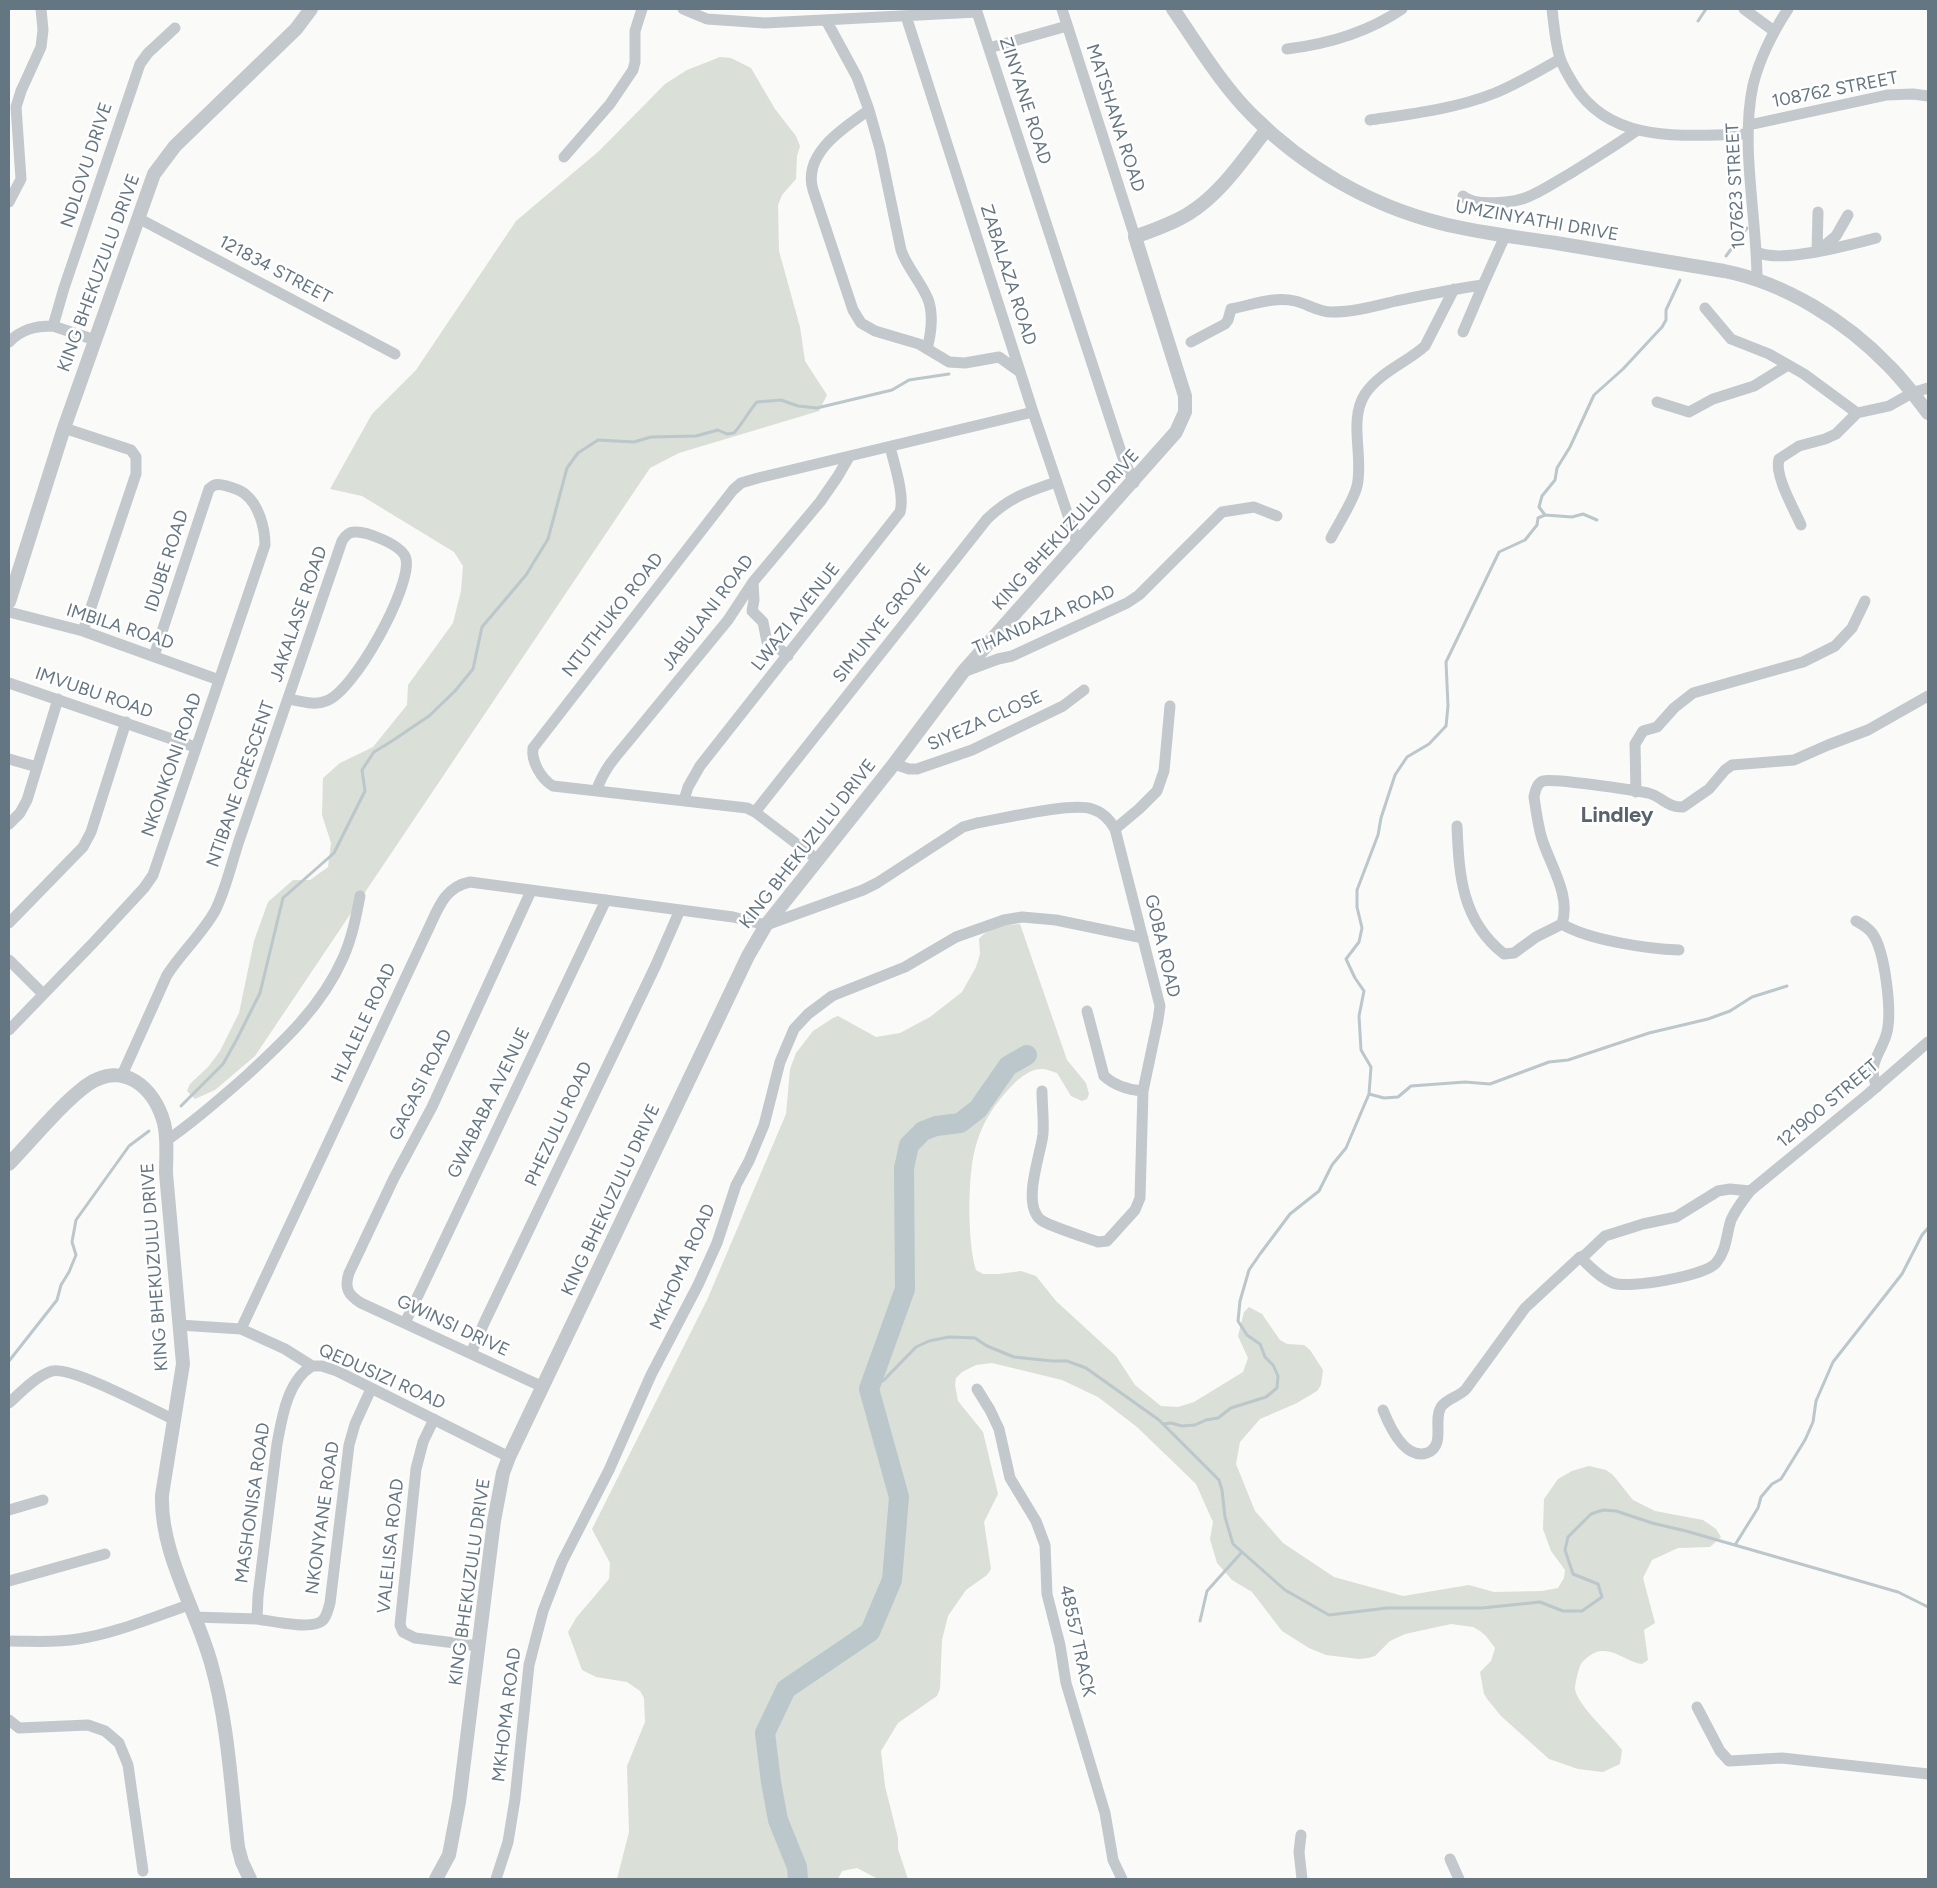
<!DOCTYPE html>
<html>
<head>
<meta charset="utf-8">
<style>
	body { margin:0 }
	#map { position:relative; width:1937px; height:1888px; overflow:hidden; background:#fafaf8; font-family:Figtree,sans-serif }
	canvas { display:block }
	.frame { position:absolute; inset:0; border:10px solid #657683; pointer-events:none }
</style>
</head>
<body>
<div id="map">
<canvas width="1937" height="1888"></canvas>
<div class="frame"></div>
</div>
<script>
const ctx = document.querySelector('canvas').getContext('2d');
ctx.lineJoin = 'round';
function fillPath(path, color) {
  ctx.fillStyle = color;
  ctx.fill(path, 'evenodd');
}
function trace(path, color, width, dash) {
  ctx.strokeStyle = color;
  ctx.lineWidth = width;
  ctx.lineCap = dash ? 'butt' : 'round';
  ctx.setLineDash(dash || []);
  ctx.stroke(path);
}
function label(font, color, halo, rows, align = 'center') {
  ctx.font = font + ' Figtree,sans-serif';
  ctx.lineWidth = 5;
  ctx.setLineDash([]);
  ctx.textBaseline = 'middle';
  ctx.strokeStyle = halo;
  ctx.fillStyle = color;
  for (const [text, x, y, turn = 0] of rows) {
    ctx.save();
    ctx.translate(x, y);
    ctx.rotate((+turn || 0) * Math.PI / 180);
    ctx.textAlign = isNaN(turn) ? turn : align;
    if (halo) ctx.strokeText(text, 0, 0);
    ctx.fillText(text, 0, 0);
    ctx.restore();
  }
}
fillPath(new Path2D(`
	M720 57 731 58 751 68 775 109 796 136 800 146 797 156 796 179 782 195 778 205 779 251 800 327 805 361 827 395 819 411 679 453 650 468 255 1056 215 1090 195 1099 187 1091 190 1084 208 1067 220 1051 239 1013 254 941 268 902 293 880H310L328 867 331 843 322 815 323 778 340 763 373 747 407 705 408 685 453 623 461 591 463 566 454 552 362 496 330 489 372 414 416 370 516 221 599 151 665 84 687 70Z
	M1020 924 1067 1060 1086 1083 1089 1094 1087 1099 1082 1101 1071 1096 1057 1073C1053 1072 1047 1069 1043 1069 1029 1068 1016 1081 1008 1090 994 1105 983 1122 977 1142 967 1170 967 1242 976 1270L983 1274H999L1021 1271 1036 1276 1056 1301 1116 1356 1135 1385 1161 1406 1178 1407 1194 1402 1243 1372 1248 1358 1238 1336 1244 1312 1249 1307 1262 1314 1280 1340 1287 1344 1304 1345 1310 1350 1323 1370 1321 1385 1317 1391 1297 1403 1260 1419 1240 1442 1236 1464 1255 1511 1283 1543 1334 1577 1403 1596 1469 1585 1494 1592 1542 1591 1558 1588 1564 1578 1565 1570 1551 1551 1543 1529 1544 1499 1558 1479 1572 1471 1589 1466 1606 1470 1613 1475 1633 1500 1655 1511 1703 1520 1716 1529 1721 1537 1710 1547 1678 1548 1652 1560 1643 1578 1655 1623 1644 1630 1648 1660 1642 1664C1627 1662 1617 1650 1602 1651 1594 1651 1583 1659 1580 1666 1578 1672 1575 1683 1575 1689 1577 1705 1612 1736 1622 1750L1620 1764 1603 1772 1578 1769 1549 1759 1501 1716 1488 1700 1484 1694 1480 1672 1491 1661 1495 1648 1486 1636 1480 1631 1473 1627 1451 1624 1405 1634 1390 1641 1375 1656 1368 1658 1359 1659 1326 1655 1309 1648 1282 1631 1252 1592 1232 1580 1217 1563 1210 1539 1213 1522 1196 1484 1137 1427 1098 1397 1062 1380 992 1363 976 1365 962 1372 956 1378 955 1385 958 1401 983 1432 998 1494 984 1522 991 1569 987 1575 966 1590 948 1616 942 1640 940 1689 937 1696 898 1723 881 1751 885 1786 898 1838V1849L908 1879H878L857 1868 842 1871 838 1879H617L629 1832 627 1766 645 1722 644 1698 640 1691 627 1682 596 1677 582 1670 568 1632 576 1618 609 1579 610 1563 592 1529 707 1300 786 1114 790 1069 796 1053 813 1031 833 1018 838 1016 876 1037 900 1033 930 1017 962 992 976 967 980 954 979 939C990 926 1004 925 1020 924Z`), '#dadfd7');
trace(new Path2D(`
	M1698 21 1706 9
	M1726 256 1747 228
	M1545 515 1539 507 1542 496 1555 480 1557 468 1570 447 1594 395 1623 369 1662 327 1666 320V310L1680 280
	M1369 1094 1384 1098 1398 1097 1411 1086 1465 1082 1490 1084 1549 1062 1568 1060 1649 1033 1708 1019 1730 1011 1752 997 1787 986
	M181 1106 223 1064 237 1039 260 993 283 898 334 853 365 791 362 770 374 752 392 741 429 716 455 691 473 669 482 627 526 575 548 539 567 468 578 453 598 440 634 442 651 437 696 436 718 430 727 434 734 433C743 423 748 412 757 402L781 400 798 406 817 408 892 390 909 380 949 374
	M9 1361 57 1300 61 1285 69 1272 76 1255 72 1242 76 1220 129 1146 149 1131
	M869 1389 884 1380 916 1347 929 1341 949 1337 975 1338 987 1346 1014 1357 1052 1361H1067L1086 1368 1159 1420 1219 1480 1222 1490 1225 1517 1233 1544 1285 1590 1329 1615 1387 1608H1482L1540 1602 1563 1611H1582L1602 1597 1598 1584 1573 1574 1565 1550 1568 1537 1591 1514 1603 1510 1616 1511 1652 1523 1686 1531 1898 1592 1928 1607
	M1163 1424 1171 1423 1182 1426 1195 1425 1206 1420 1218 1418 1231 1408 1266 1397 1277 1388 1278 1376 1273 1365 1265 1357 1260 1344 1247 1335 1238 1321 1240 1301 1249 1270 1260 1254 1290 1214 1319 1191 1332 1165 1346 1148 1369 1094 1371 1067 1361 1050 1359 1016 1364 991 1355 978 1346 959 1359 942 1362 928 1357 907V890L1378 835 1381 818 1395 775 1407 757 1429 744 1446 726 1448 706 1446 662 1499 552 1525 540 1537 525 1538 518 1545 515 1572 517 1583 514 1597 520
	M1735 1545 1758 1508 1761 1497 1772 1484 1781 1479 1805 1440 1813 1422 1816 1401 1833 1362 1902 1274 1922 1235 1928 1228
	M1200 1621 1207 1591 1242 1552`), '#bbc7cb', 3);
trace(new Path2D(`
	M798 1879 797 1867 778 1820 771 1782 765 1733 786 1689 870 1632 892 1580 899 1497 869 1389 905 1289 904 1168 909 1145 923 1131 936 1126 960 1123 978 1109 1008 1066 1027 1055`), '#bbc7cb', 20);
trace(new Path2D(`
	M683 9 707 19 765 23 977 12
	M976 9 1122 455 1134 483
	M1062 9 1135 237
	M1552 9C1554 25 1555 42 1560 58 1563 67 1569 77 1574 85 1612 146 1687 135 1748 134
	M1744 9 1774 31
	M906 16 1033 412 1078 545
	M826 20 857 77 869 110 880 149 901 250C907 268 924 286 929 302 933 316 931 334 927 349
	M989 48 1067 26
	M1287 49C1328 44 1367 33 1402 9
	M869 110C845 127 802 153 813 190L853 310 861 323 875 331 919 344 949 362 965 363 999 357 1020 372
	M1370 120C1411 114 1455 109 1495 93 1517 84 1539 71 1560 59
	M1749 125 1887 95 1913 94 1928 96
	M564 157 610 104 633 70 635 62V31L642 9
	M1463 196C1474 207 1516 203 1530 196 1544 190 1557 181 1571 173 1593 159 1615 146 1636 131
	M9 202 21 179 16 107 21 91 41 47 43 30 41 9
	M138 218 395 354
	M1818 251 1836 236 1848 215
	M1757 252C1780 264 1850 245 1876 238
	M1817 252 1818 212
	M1757 279C1757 217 1740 145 1753 85 1760 57 1773 32 1788 9
	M1705 308 1731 339 1769 354 1804 374 1857 413
	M53 326 64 288 140 64 148 53 175 28
	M1463 332 1483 285
	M9 342C22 329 35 326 53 326L95 340
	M1191 342 1225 324 1228 320 1231 309C1252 305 1274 296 1295 301 1308 304 1318 312 1332 312 1354 312 1375 306 1396 301 1425 295 1453 289 1483 285L1505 236
	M1657 402 1689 412 1713 399 1754 386 1788 365
	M64 428 131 450 136 457V474L83 631
	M1801 525C1794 509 1774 475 1779 459L1799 446 1825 439 1836 434 1857 413 1889 406 1912 393 1928 388
	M1331 538C1338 524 1354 500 1357 486 1364 457 1348 421 1365 394 1380 372 1406 363 1425 346L1454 289
	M753 582 754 600 752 611 763 622 767 642 781 650 788 656
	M9 612 83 631 219 680
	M963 672 998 659 1012 656 1127 603 1139 595 1222 512 1254 507 1277 516
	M9 683 195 747
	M9 759 37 767
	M894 764 909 769H917L972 750 1063 706 1084 690
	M596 791C605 768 612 761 627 743L728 620 753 582 820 502 838 476 849 457
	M1636 792 1635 744 1643 731 1657 727 1674 708 1693 693 1803 662 1835 646 1852 628 1865 601
	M684 800 688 787 700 766 900 512C905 496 894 463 890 447
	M755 812 987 519C1010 497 1027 492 1056 482
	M9 824 20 813 27 800 58 699
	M1457 826C1459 876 1462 921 1504 954L1514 953 1536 937 1562 924
	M1115 829 1139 809 1157 791 1164 771 1170 706
	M818 860 755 812 747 808 553 786C541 779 531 761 533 748L733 490 741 483 758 478 1033 412
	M531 891 432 1107 394 1178 349 1273C344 1288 348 1295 361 1303L543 1387
	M1856 921C1862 924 1868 928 1872 933 1885 950 1892 1011 1887 1032 1882 1053 1866 1063 1877 1087
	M9 923 83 847 91 832 126 722
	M1679 950C1648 949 1588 940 1562 924 1571 895 1551 867 1542 839 1538 826 1536 811 1534 797 1535 791 1537 783 1543 781 1554 778 1633 790 1648 793 1661 796 1668 808 1683 807L1709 789 1725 770 1732 765 1794 760 1828 745 1868 730 1928 696
	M9 960 43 994
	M1087 1011 1104 1076C1115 1086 1129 1090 1143 1091
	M9 1030 94 942 144 888 153 875 265 545C265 528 259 505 245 494 241 490 233 488 227 486 219 484 215 483 209 489L154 656
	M122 1075 167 975C182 952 202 934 215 911 227 887 232 860 241 835 275 737 309 639 342 541 345 536 349 532 354 532 366 531 403 545 406 559 412 586 354 692 326 701 315 706 300 701 289 699
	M166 1141C195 1121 220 1099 246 1076 284 1041 322 1006 343 958 352 938 356 917 360 896
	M1580 1257C1589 1266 1600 1278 1613 1283 1629 1289 1705 1276 1716 1263 1727 1250 1726 1235 1731 1220 1736 1209 1743 1200 1750 1191L1867 1095 1928 1042
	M405 1323 606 900
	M179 1325 241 1329 426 934C437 912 443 887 470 882L733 917 766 925 863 890 877 883 963 827 977 823C1002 819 1070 802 1092 809 1102 812 1110 820 1115 829L1160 1006 1158 1020 1143 1091 1140 1198 1135 1210 1107 1241 1098 1242C1087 1238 1049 1226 1041 1220 1021 1204 1041 1154 1043 1134 1044 1120 1042 1105 1042 1091
	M241 1329 285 1349 312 1366H322L337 1371 509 1457
	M471 1353 485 1321 655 967 680 910
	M312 1366C287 1381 282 1418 277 1444L258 1596 257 1619C271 1621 312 1630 322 1621 327 1617 328 1609 330 1603L349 1445 355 1424 371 1389
	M977 1389 990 1410 999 1429 1010 1478 1036 1521 1045 1545 1047 1594 1060 1645 1066 1683 1105 1813 1113 1860 1122 1879
	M9 1403C21 1392 36 1376 52 1371 72 1366 153 1410 175 1420
	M1383 1410C1389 1425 1404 1460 1427 1453 1431 1452 1436 1447 1437 1442 1440 1432 1435 1417 1441 1407 1447 1398 1459 1397 1466 1389L1525 1308 1580 1257 1585 1255 1605 1236 1643 1224 1676 1217 1718 1191 1730 1189 1750 1191
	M434 1419 423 1442 416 1469 400 1625 403 1632 415 1638 479 1646
	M9 1510 43 1500
	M9 1581 105 1554
	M194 1617 257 1619
	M9 1641C32 1641 55 1643 78 1639 117 1633 153 1617 189 1605
	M1697 1707 1720 1751 1729 1761 1782 1758 1928 1774
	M9 1720 19 1728 88 1725 105 1731 119 1743 128 1765 143 1871
	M1301 1835 1299 1852 1302 1879
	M1450 1859 1459 1879
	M496 1879 508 1842 515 1799 529 1665 543 1611 562 1562 609 1470 651 1375 698 1285 717 1243 736 1185 749 1161 764 1125 780 1062 794 1029 808 1014 832 996 905 967 956 937 1004 920 1022 917 1056 920 1143 938`), '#c3c8cc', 11);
trace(new Path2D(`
	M1173 9C1198 45 1221 84 1252 115 1304 167 1369 205 1440 223 1478 233 1517 237 1556 243 1612 252 1668 262 1724 271 1785 283 1846 321 1889 366 1903 380 1916 397 1928 413
	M9 602 64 428 154 174 175 146 296 29 311 9
	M9 1164C32 1140 61 1104 87 1085 123 1060 154 1087 164 1123 168 1139 166 1156 166 1173L183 1364 162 1495C160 1553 196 1609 211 1663 228 1722 231 1786 238 1847L242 1862 250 1879
	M436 1879 449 1855 459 1802 494 1521 503 1473 509 1457 748 956 766 925 894 764 963 672 1176 432 1185 412V396L1135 237C1153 230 1172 224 1188 214 1221 194 1244 158 1267 129`), '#c3c8cc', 14);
label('18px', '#657683', '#fff', [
	["108762 STREET",1835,90,-11],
	["ZINYANE ROAD",1025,101,72],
	["MATSHANA ROAD",1115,118,72],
	["NDLOVU DRIVE",87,165,-72],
	["107623 STREET",1736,186,-93],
	["UMZINYATHI DRIVE",1537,221,10],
	["121834 STREET",275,270,28],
	["KING BHEKUZULU DRIVE",99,273,-70],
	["ZABALAZA ROAD",1008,275,72],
	["KING BHEKUZULU DRIVE",1066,530,-48],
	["IDUBE ROAD",167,561,-72],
	["JABULANI ROAD",708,613,-53],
	["JAKALASE ROAD",299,614,-71],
	["NTUTHUKO ROAD",613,615,-52],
	["LWAZI AVENUE",796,617,-52],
	["THANDAZA ROAD",1044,620,-23],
	["SIMUNYE GROVE",882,623,-52],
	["IMBILA ROAD",120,627,18],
	["IMVUBU ROAD",94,693,19],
	["SIYEZA CLOSE",985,721,-24],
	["NKONKONI ROAD",172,765,-71],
	["NTIBANE CRESCENT",241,784,-71],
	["KING BHEKUZULU DRIVE",808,844,-52],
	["GOBA ROAD",1162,946,77],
	["HLALELE ROAD",364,1023,-65],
	["GAGASI ROAD",421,1085,-64],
	["GWABABA AVENUE",489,1103,-64],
	["121900 STREET",1828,1104,-40],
	["PHEZULU ROAD",559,1124,-65],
	["KING BHEKUZULU DRIVE",611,1200,-65],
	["KING BHEKUZULU DRIVE",155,1267,-94],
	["MKHOMA ROAD",683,1267,-66],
	["GWINSI DRIVE",453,1326,25],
	["QEDUSIZI ROAD",382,1377,24],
	["MASHONISA ROAD",253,1503,-82],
	["NKONYANE ROAD",323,1518,-82],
	["VALELISA ROAD",391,1546,-84],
	["KING BHEKUZULU DRIVE",470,1582,-82],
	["48557 TRACK",1077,1641,78],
	["MKHOMA ROAD",507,1715,-83]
]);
label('bold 22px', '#57646e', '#fff', [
	["Lindley",1617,816]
]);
</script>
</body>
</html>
